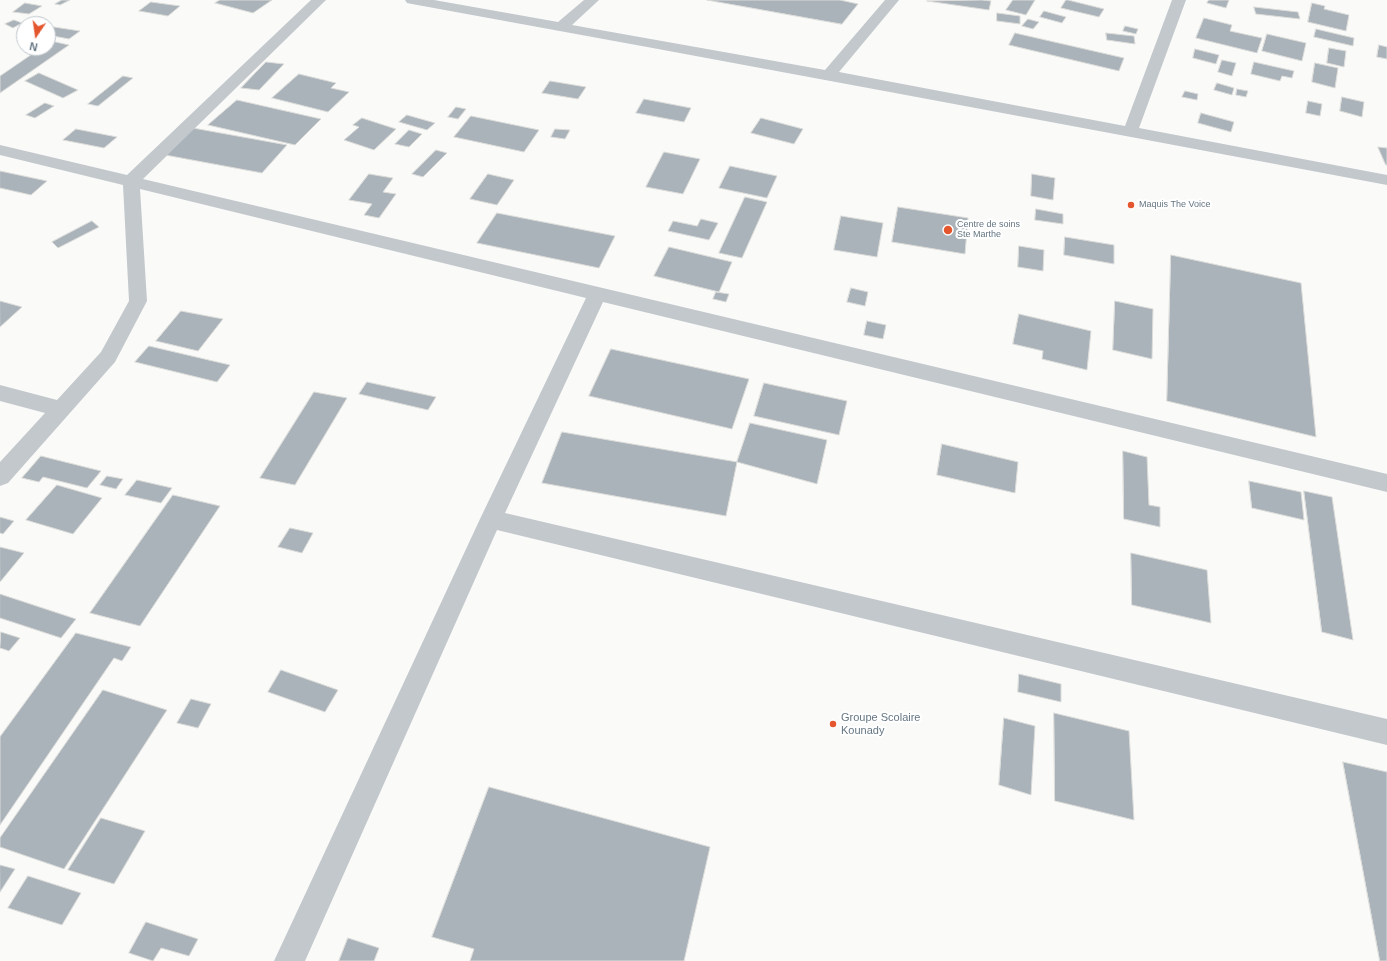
<!DOCTYPE html>
<html>
<head>
<meta charset="utf-8">
<style>
	body { margin:0 }
	#map { position:relative; width:1387px; height:961px; overflow:hidden; background:#fafaf8; font-family:Arial,sans-serif }
	canvas { display:block }
	.north { position:absolute; left:16px; top:16px; width:40px; height:40px; box-sizing:border-box; background:#fff; border:1px solid #c1c8cd; border-radius:50%; rotate:193deg; font-size:11px; font-weight:700; line-height:16px; text-align:center; color:#657683 }
	.north::after { content:''; display:block; margin:auto; width:14px; height:18px; background:#e4572e; clip-path:polygon(50% 0,100% 100%,50% 72%,0 100%) }
</style>
</head>
<body>
<div id="map">
<canvas width="1387" height="961"></canvas>
<div class="north">N</div>
</div>
<script>
const ctx = document.querySelector('canvas').getContext('2d');
ctx.lineJoin = 'round';
function fillPath(path, color) {
  ctx.fillStyle = color;
  ctx.fill(path, 'evenodd');
}
function trace(path, color, width, dash) {
  ctx.strokeStyle = color;
  ctx.lineWidth = width;
  ctx.lineCap = dash ? 'butt' : 'round';
  ctx.setLineDash(dash || []);
  ctx.stroke(path);
}
function label(font, color, halo, rows, align = 'center') {
  ctx.font = font + ' Arial,sans-serif';
  ctx.lineWidth = 4;
  ctx.setLineDash([]);
  ctx.textBaseline = 'middle';
  ctx.strokeStyle = halo;
  ctx.fillStyle = color;
  for (const [text, x, y, turn = 0] of rows) {
    ctx.save();
    ctx.translate(x, y);
    ctx.rotate((+turn || 0) * Math.PI / 180);
    ctx.textAlign = isNaN(turn) ? turn : align;
    if (halo) ctx.strokeText(text, 0, 0);
    ctx.fillText(text, 0, 0);
    ctx.restore();
  }
}
const building = new Path2D(`
	M62 0H70L60 5 55 4Z
	M220 0H272L253 13 215 3Z
	M707 0H840L858 4 842 24Z
	M982 0 991 1 989 10 927 1Z
	M1013 0H1035L1026 15 1006 10Z
	M1066 0H1068L1104 9 1099 17 1061 8Z
	M1209 0H1229L1226 8 1207 3Z
	M151 2 180 6 168 16 139 11Z
	M25 3 42 6 29 14 13 12Z
	M1312 3 1325 6 1324 9 1349 15 1346 31 1308 22Z
	M1254 7 1298 12 1300 19 1256 14Z
	M1044 11 1066 17 1062 23 1040 17Z
	M997 13 1020 16V24L997 21Z
	M1204 18 1232 25 1230 31 1262 38 1257 53 1196 38Z
	M1028 19 1039 22 1033 29 1022 26Z
	M14 20 22 23 13 28 5 24Z
	M1125 26 1138 29 1136 34 1123 31Z
	M54 27 80 31 69 39 48 35V31Z
	M1316 29 1354 38 1353 46 1314 37Z
	M1015 33 1124 58 1119 71 1009 45Z
	M1106 33 1134 36 1135 44 1107 40Z
	M1267 34 1306 43 1302 61 1262 51Z
	M51 41 69 45 0 93V76L41 48H48V43Z
	M1379 45 1387 47V59L1377 57Z
	M1329 48 1346 51 1344 67 1327 63Z
	M1195 49 1219 55 1216 64 1193 58Z
	M1222 60 1236 63 1232 76 1218 72Z
	M266 62 284 64 259 90 241 88Z
	M1254 62 1294 71 1292 78 1282 76 1280 81 1251 74Z
	M1315 63 1338 68 1335 88 1312 82Z
	M39 73 78 90 63 98 25 81Z
	M299 74 336 83 331 88 349 92 328 112 272 98Z
	M123 76 133 78 98 106 88 104Z
	M550 81 586 87 578 99 542 93Z
	M1217 83 1234 88 1232 95 1214 90Z
	M1237 89 1248 91 1246 97 1236 95Z
	M1185 91 1198 94 1197 100 1182 97Z
	M1342 97 1364 102 1362 117 1340 111Z
	M644 99 691 108 684 122 636 113Z
	M237 100 321 119 295 145 208 125Z
	M1308 101 1322 104 1320 116 1306 113Z
	M45 103 54 106 35 118 26 115Z
	M456 107 466 109 458 119 448 117Z
	M1201 113 1234 122 1231 132 1198 123Z
	M407 115 435 123 427 130 399 122Z
	M471 116 539 130 524 152 454 137Z
	M362 118 396 129 374 150 344 140 359 127 353 125Z
	M761 118 803 129 794 144 751 133Z
	M193 128 287 145 262 173 165 155Z
	M76 129 117 137 104 148 63 140Z
	M555 129 570 130 565 139 551 137Z
	M409 130 422 134 409 147 395 144Z
	M1378 147 1387 148V165H1386Z
	M436 150 447 153 423 177 412 174Z
	M664 152 700 159 683 194 646 187Z
	M730 166 777 176 767 198 719 188Z
	M0 171 47 181 31 195 0 188Z
	M369 174 393 178 383 192 396 194 379 218 364 215 372 204 349 200Z
	M488 174 514 180 497 205 470 199Z
	M1032 174 1055 178 1053 200 1031 196Z
	M745 197 767 202 742 258 719 253Z
	M898 207 968 218 965 254 892 242Z
	M1036 209 1063 214V224L1035 220Z
	M497 213 615 236 599 268 477 243Z
	M841 216 883 223 877 257 834 250Z
	M701 219 718 223 709 240 668 231 673 221 697 226Z
	M92 221 99 227 58 248 52 242Z
	M1065 237 1114 245V264L1064 255Z
	M1019 246 1044 250 1043 271 1018 267Z
	M669 247 732 262 719 292 654 276Z
	M1171 255 1301 283 1316 437 1167 401Z
	M851 288 868 292 865 306 847 302Z
	M716 292 729 294 726 302 713 299Z
	M0 301 22 307 0 327Z
	M1115 301 1153 309 1152 359 1113 350Z
	M181 311 223 319 198 351 156 341Z
	M1019 314 1091 331 1087 370 1042 359 1043 351 1013 344Z
	M867 321 886 325 883 339 864 335Z
	M149 346 230 365 217 382 135 362Z
	M611 349 749 379 732 429 589 396Z
	M367 382 436 397 428 410 359 394Z
	M764 383 847 401 839 435 754 416Z
	M314 392 347 398 295 485 260 478Z
	M750 423 827 440 817 484 737 462Z
	M562 432 737 462 726 516 542 483Z
	M942 444 1018 462 1015 493 937 475Z
	M1123 451 1147 457 1149 505 1160 507V527L1124 519Z
	M41 456 101 471 87 488 43 477 39 482 22 478Z
	M107 476 123 479 116 489 100 485Z
	M137 480 172 488 161 503 125 495Z
	M1249 481 1301 492 1304 520 1252 508Z
	M57 485 102 498 73 534 26 520Z
	M1304 491 1332 497 1353 640 1322 632Z
	M173 495 220 506 140 626 90 613Z
	M0 517 14 521 3 534 0 533Z
	M290 528 313 533 302 553 278 547Z
	M0 547 24 553 0 582Z
	M1131 553 1207 570 1211 623 1132 605Z
	M0 594 76 619 61 638 0 618Z
	M1 632 20 638 9 651 0 648Z
	M76 633 131 647 122 661 114 658 0 825V737Z
	M281 670 338 690 325 712 268 692Z
	M1019 674 1061 684V702L1018 692Z
	M103 690 167 710 64 869 0 847V838Z
	M191 699 211 704 198 728 177 723Z
	M1054 713 1129 731 1134 820 1055 801Z
	M1004 718 1035 726 1031 795 999 785Z
	M1343 762 1387 772V961H1380Z
	M489 787 710 847 684 961H470L474 949 432 937Z
	M101 818 145 831 114 884 68 870Z
	M0 865 15 869 0 892Z
	M28 876 81 893 62 925 8 908Z
	M146 922 198 939 189 956 161 948 153 961 129 953Z
	M348 938 379 948 374 961H339Z`);
fillPath(building, '#aab3b9');
trace(building, '#dcdcda', 1);
fillPath(new Path2D(`
	M311 0H326L143 179 1387 474V492L603 302 505 513 1387 719V745L497 530 305 961H274L480 519 586 298 140 189 147 301 115 362 8 483 0 486V462L45 413 0 401V385L57 400 101 352 129 301 123 185 0 155V145L127 175Z
	M405 0H434L558 22 584 0H599L572 25 825 70 885 0H899L839 72 1125 126 1172 0H1186L1139 128 1387 175V185C1062 124 736 63 412 4L407 3Z`), '#c3c8cc');
for (const [x, y, r, color] of [
	[1131,205,4,"#e4572e"],
	[948,230,5,"#e4572e"],
	[833,724,4,"#e4572e"]
]) {
  const dot = new Path2D();
  dot.arc(x, y, r, 0, 2 * Math.PI);
  ctx.fillStyle = color;
  ctx.fill(dot);
  trace(dot, '#fff', 1.5);
}
label('9px', '#657683', '#fff', [
	["Maquis The Voice",1139,205],
	["Centre de soins",957,225],
	["Ste Marthe",957,235]
], 'left');
label('11px', '#657683', '#fff', [
	["Groupe Scolaire",841,718],
	["Kounady",841,731]
], 'left');
</script>
</body>
</html>
